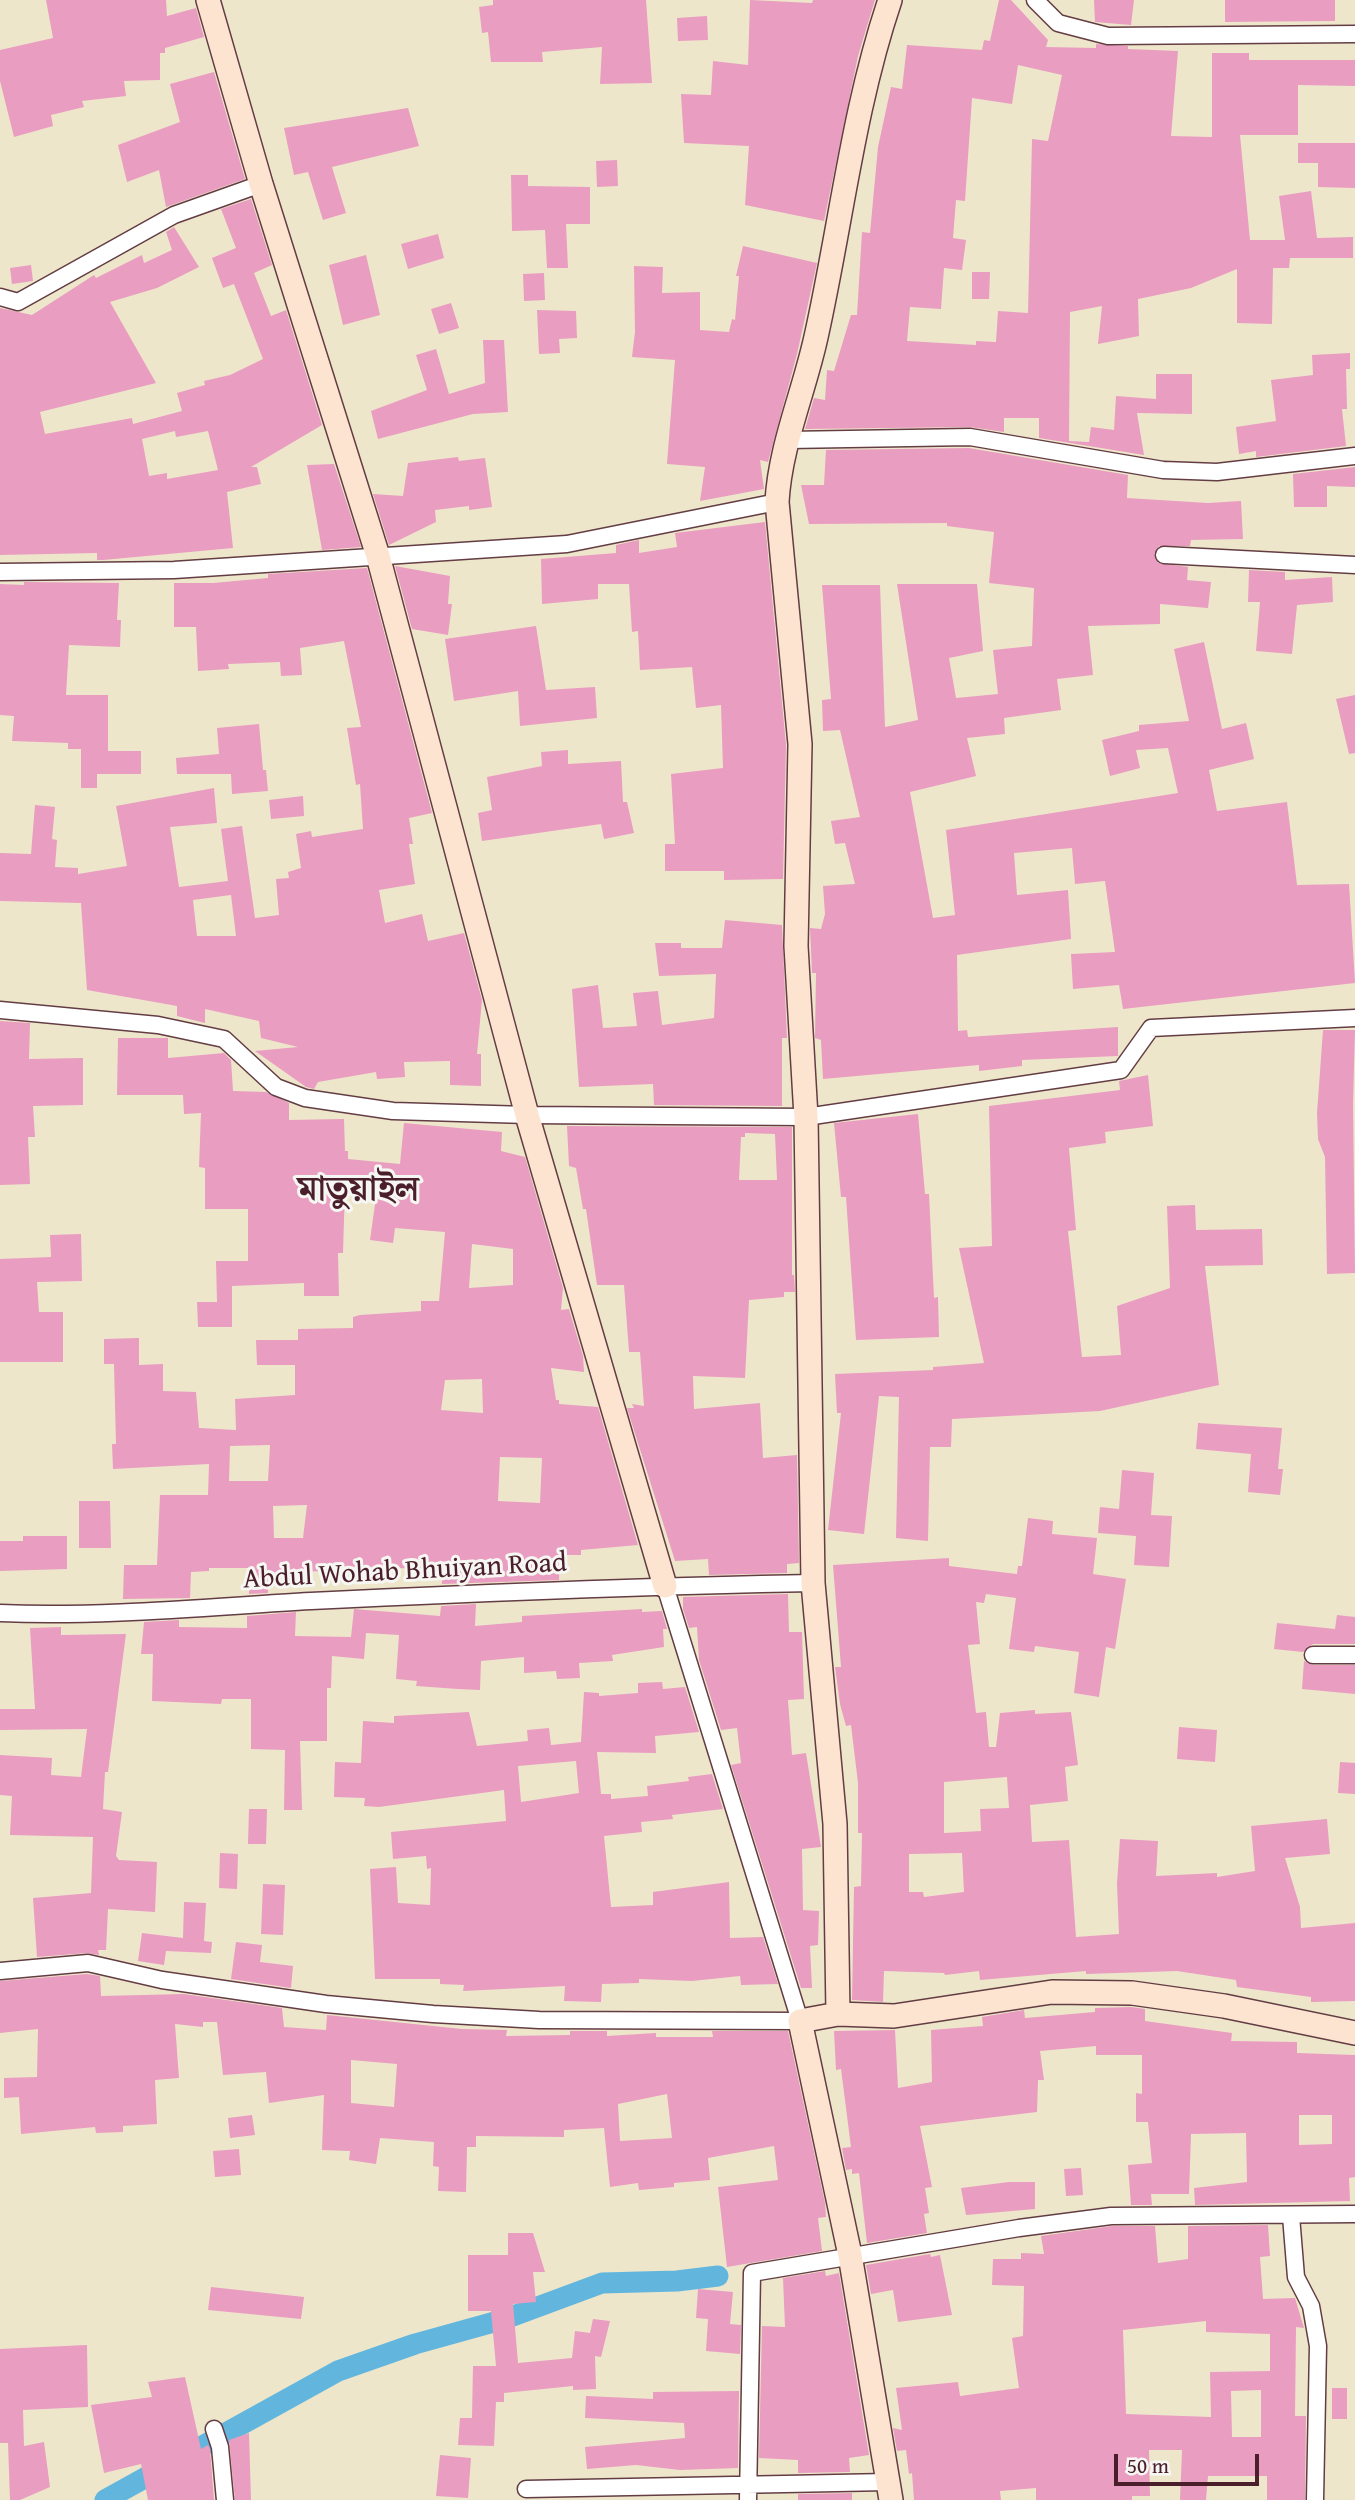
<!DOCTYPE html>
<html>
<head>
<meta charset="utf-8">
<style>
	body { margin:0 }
	#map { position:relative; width:1355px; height:2500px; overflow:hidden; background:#eee6cb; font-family:"Gentium Book Plus",serif }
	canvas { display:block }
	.scale { position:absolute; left:1114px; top:2454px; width:145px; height:32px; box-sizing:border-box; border:4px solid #4a1f2b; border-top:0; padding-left:9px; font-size:21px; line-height:24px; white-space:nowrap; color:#4a1f2b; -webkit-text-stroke:5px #f6f6f2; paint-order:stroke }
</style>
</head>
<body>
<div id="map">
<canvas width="1355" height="2500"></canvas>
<div class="scale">50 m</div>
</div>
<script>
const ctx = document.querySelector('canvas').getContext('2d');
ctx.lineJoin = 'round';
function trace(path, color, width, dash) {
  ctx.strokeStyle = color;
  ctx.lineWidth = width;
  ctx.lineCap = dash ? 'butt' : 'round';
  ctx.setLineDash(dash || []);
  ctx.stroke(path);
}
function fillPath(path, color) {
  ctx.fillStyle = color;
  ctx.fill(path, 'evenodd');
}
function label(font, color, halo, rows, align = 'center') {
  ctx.font = font + ' "Gentium Book Plus","Noto Serif Bengali",serif';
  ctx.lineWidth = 6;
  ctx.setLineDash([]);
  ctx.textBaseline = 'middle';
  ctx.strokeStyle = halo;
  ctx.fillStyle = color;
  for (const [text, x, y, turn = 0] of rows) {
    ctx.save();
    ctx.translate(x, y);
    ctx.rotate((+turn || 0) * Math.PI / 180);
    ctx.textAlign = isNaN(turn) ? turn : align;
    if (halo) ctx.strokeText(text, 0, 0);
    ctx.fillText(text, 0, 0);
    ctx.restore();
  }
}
trace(new Path2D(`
	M105 2500 338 2371 415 2344 505 2319 602 2283 677 2281 718 2276`), '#62b6de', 21);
fillPath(new Path2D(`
	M46 0H166L167 16 196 8 204 37 165 48V53H160V80L124 81 126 96 82 101 84 107 51 115 53 126 14 137 0 81V50L53 38Z
	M493 0H646L652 83 600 84 602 47 542 52 543 62H491L488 32 482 33 479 7 493 5Z
	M750 0 812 3 813 0H875L858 56 824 221 745 205 749 146 684 143 681 94 711 95 713 61 748 65Z
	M999 0H1011L1048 40 1046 47 1096 48V44L1128 46V49L1178 51 1171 136 1212 137V53H1249V60H1355V86L1298 85V135H1240L1250 240H1285L1279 196 1311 191 1317 238 1353 237V258H1290L1289 268H1273L1272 324 1237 323V269L1191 288 1138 299 1139 336 1098 344 1102 306 1070 312 1069 441 1089 442 1091 427 1114 430 1116 396 1156 399V374H1192V414L1137 413 1144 455 1039 438V418H1004V432L970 427 805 429 814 398 825 400 827 370 834 371 851 315H857L862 232 870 233 878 147 891 87 902 89 907 45 982 50 984 40 990 41ZM1018 65 1062 75 1048 141 1032 139 1028 313 998 311 996 342 976 341V345L907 341 910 307 941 309 944 268 962 270 966 240 953 238 956 200 965 201 972 98 1012 104Z
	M1094 0H1134L1131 25 1095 22Z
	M1225 0H1335V21L1225 22Z
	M707 16 708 40 678 41 677 18Z
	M214 72 245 179 166 207 159 170 127 182 118 145 180 122 170 84Z
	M408 108 419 146 332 167 346 213 323 220 308 172 294 175 284 128Z
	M1298 143H1355V188L1318 187V163H1298Z
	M617 160 618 186 597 187 596 161Z
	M511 175H528V186L590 187V224H566L568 268H547L545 230 512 231Z
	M251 199 272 265 254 273 271 316 286 310 322 425 251 467H257L261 484 227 492 233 548 103 560H97V553L0 555V308L32 315 94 275 96 278 142 255 144 263 172 250 166 232 174 227 199 267 157 288 110 302 156 383 40 412 45 434 132 418 133 424 182 411 177 393 205 385 204 381 230 375 263 359 234 284 223 288 212 258 236 248 221 209ZM175 431 176 437 208 431 218 470 167 479V473L149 476 142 439Z
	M438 234 444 258 408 269 401 244Z
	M743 246 817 263 797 354 768 462 760 460 764 489 700 501 705 467 667 464 675 360 632 357 635 332 634 266 663 267 662 293 700 292V330L729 332 732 319 735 320 739 276H736Z
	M366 255 380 315 343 325 329 265Z
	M31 265 33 281 12 284 10 268Z
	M972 272H990L989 299H972Z
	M544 273 545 300 524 301 523 274Z
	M451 303 459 328 439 334 431 309Z
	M537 310 576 311 577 338 559 339 560 353 539 354Z
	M483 340H504L508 412 473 414 378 439 371 411 427 390 416 355 436 349 449 394 485 383Z
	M1350 353V369H1346L1347 409H1342L1346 446 1256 457V451L1239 454 1236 427 1276 421 1271 380 1313 375 1312 355Z
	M969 448 1128 475 1127 498 1208 503 1241 501 1243 539 1191 540 1190 546H1159L1154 554 1158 563 1188 567 1187 580 1211 582 1208 608 1160 604V624L1088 626 1093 675 1057 679 1061 710 1004 718 1005 734 967 738 976 776 910 792 933 918 955 915 946 830 1178 793 1168 748 1136 750 1140 768 1110 776 1102 740 1139 731V725L1189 721 1174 649 1204 642 1222 729 1246 723 1254 759 1209 770 1217 811 1287 802 1297 885 1349 884 1355 983 1123 1009 1119 985 1073 989 1071 954 1115 952 1105 881 1075 884 1072 848 1014 853 1017 895 1068 890 1071 939 957 955 958 1031 967 1030 968 1037 1118 1027V1056L1022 1060V1066L979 1071V1065L823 1079 821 1040 815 1038 816 973H812L810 928 821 929 825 914 823 886 855 884 845 843 835 844 831 821 860 817 840 730 823 731 822 700 831 699 822 585H880L885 727 918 720 897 584H977L983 651 949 658 956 698 998 694 993 650 1032 646 1034 588 989 583 994 532 947 526V523L809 524 801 485H824L826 450Z
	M458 457 459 461 485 458 492 507 469 510V506L435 510 436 522 389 545 373 494 403 496 408 463Z
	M334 464 361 547 322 550 307 465Z
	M1355 467V487L1327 486V507H1294L1293 474Z
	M765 522 786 745 783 879 724 880V871H665V844H675L671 774 723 768 721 705 696 708 692 667 640 670 638 631 632 632 629 584H598V599L542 604 541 559 616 553V545L639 540V553L677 547 675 533Z
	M395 566 450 576 448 604H452L448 635 412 629Z
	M367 568 432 813 409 818 413 844H409L415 884 379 890 385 923 422 914 428 941 464 933 482 1000 477 1054H481V1086L450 1085V1061L404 1062 405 1077 377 1079 376 1072 318 1082 314 1089 306 1087 255 1051 298 1047 261 1038 259 1021 205 1009V1023L177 1016V1006L87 990 81 903 0 901V853L31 854 35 805 55 807 52 839 57 840 55 867 78 868V874L127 866 116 806 214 788 217 823 170 827 179 887 228 881 221 829 242 826 255 918 279 915 276 879 289 878 288 872 301 868 296 834 311 831 312 837 363 829 360 784 356 785 347 728 361 727 344 641 300 648 302 675 281 676 280 662 228 664 229 669 198 671 196 627H174V583H213L268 578V574ZM231 895 236 936H197L193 900Z
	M1249 570 1285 572V580L1332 577 1333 602 1297 605 1292 654 1256 651 1260 602H1248Z
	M24 582 119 583 117 620H121L120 647 69 645 66 695H108V751H141V774H97V788H81V749H68V743L12 741 14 716 0 715V584L24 585Z
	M536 626 546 690 595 687 597 718 520 726 518 691 454 701 445 639Z
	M1355 695V753L1349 754 1336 699Z
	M259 724 263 770H266L268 791 232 794 231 774H177L176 758 219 754 217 728Z
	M568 750V764L621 761 623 802H627L634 833 604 839 601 824 482 841 478 813 492 810 487 777 542 766 541 752Z
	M303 796 304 816 271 819 269 800Z
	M725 920 782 925 787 1038H782V1106L654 1105 653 1084 579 1087 572 989 598 985 603 1028 637 1026 633 993 658 991 662 1025 714 1018 716 974 659 976 655 943H681V948H722Z
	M0 1021 30 1023 29 1059 83 1058V1105L33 1106 35 1137H28L30 1184 0 1185Z
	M1323 1030H1355L1353 1104 1355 1273 1327 1274 1325 1157 1318 1139 1317 1113Z
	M118 1038H168V1058L224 1053 231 1060 233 1091 266 1092 289 1103V1120L344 1119 345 1151H348V1159L400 1164 404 1123 502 1132 501 1151 525 1157 563 1288 561 1310 569 1309 583 1356 584 1372 551 1368 556 1400H559V1404L598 1407 638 1545 581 1550V1555H560L559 1580 442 1584V1578L432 1577V1569L325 1566V1571L268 1573V1593L249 1594 250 1568H209V1571L191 1572 190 1598 123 1599 124 1565H157L160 1495H208L209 1464 113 1469 112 1444H116L114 1364H104V1339L139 1338V1365L163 1364V1391L196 1392 199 1428 236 1430 235 1399 295 1395V1365H257L256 1340H298V1329L353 1328V1317L360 1315 421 1311V1301H439L445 1232 395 1228 393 1243 370 1240 377 1190 345 1187 343 1253H338L339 1296H304V1283L232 1286V1327H198L197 1302H217L216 1261H248V1209H205V1168L199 1167 201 1113 184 1114 183 1095H117ZM472 1244 513 1249V1285L469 1288ZM482 1379 483 1413 441 1410 445 1380ZM270 1445 268 1481H229L230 1446ZM500 1457 542 1458 540 1503 498 1501ZM307 1505 303 1538H274L273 1506Z
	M1148 1075 1153 1126 1105 1132 1106 1143 1069 1148 1076 1230 1068 1231 1082 1357 1121 1355 1117 1306 1170 1288 1167 1206 1195 1205 1196 1230 1262 1229 1263 1265 1205 1266 1219 1385 1100 1411 952 1419 951 1447H930L928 1541 896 1538 899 1397 879 1396 864 1534 828 1530 841 1413H837L835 1374 933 1370V1367L984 1363 959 1248 992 1246 989 1106 1120 1090 1119 1081Z
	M918 1114 925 1194H929L934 1298 938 1297 939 1337 856 1340 846 1197H841L834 1123Z
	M567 1126 792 1127V1275H794L795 1292H784V1297L749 1300 745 1378 693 1376 694 1409 760 1403 763 1458 797 1455 799 1563 787 1564V1573L709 1575 708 1559 675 1561 627 1408H634L632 1404 644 1406 640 1352H629L624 1285H597L586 1209H583L576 1168 569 1166ZM745 1133 775 1134 777 1180H739L741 1137H745Z
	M81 1234 82 1281 37 1282 39 1312H63V1362H0V1259L51 1257 50 1235Z
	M1198 1423 1282 1428 1278 1469H1283L1280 1495 1248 1492 1251 1454 1196 1449Z
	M1122 1470 1154 1473 1151 1515 1172 1516 1169 1567 1134 1565 1136 1536 1098 1533 1100 1507 1119 1509Z
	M79 1501H110L111 1548H79Z
	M1028 1518 1053 1521 1052 1534 1097 1538 1093 1574 1126 1579 1115 1649 1106 1647 1099 1697 1074 1693 1079 1652 1035 1646 1034 1652 1009 1649 1016 1598 986 1594 984 1603 976 1602 980 1644 968 1645 976 1713 986 1712 989 1747H996L1000 1713 1035 1710V1714L1071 1712 1078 1765 1065 1767 1068 1801 1030 1805 1032 1842 1069 1840 1076 1937 1119 1934 1117 1884 1120 1839 1158 1841 1156 1876 1217 1873V1877L1255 1871 1251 1826 1327 1819 1330 1854 1285 1858 1300 1907 1301 1928 1355 1923V2001L1311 2002V1997L1237 1987 1236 1980 1177 1971 1086 1974V1971L980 1980 979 1971 945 1975 944 1973 884 1971 883 2002 852 2000 854 1887 861 1886 862 1833H858V1783L851 1725 846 1726 840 1704 835 1667H841L833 1565 949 1558V1566L1017 1574 1018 1566H1022ZM1007 1777 1009 1808 980 1809 981 1831 944 1833V1782ZM962 1853 964 1892 924 1897 923 1892H909V1854Z
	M23 1536H67V1569L0 1571V1541H23Z
	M788 1594 789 1632H802L804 1699 788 1700 792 1755 806 1753 821 1847 802 1849 803 1910 819 1911 818 1945 810 1946 812 1988H801L731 1765 741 1763 737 1728 721 1730 699 1660 697 1627 689 1628 683 1609V1597Z
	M476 1604 475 1626 522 1622V1616L642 1609V1612L662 1611 667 1629H663L664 1647 612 1655 613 1661 579 1663 580 1678 557 1679 556 1671 524 1673V1657L481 1661 480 1690 458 1689 416 1686 417 1681 396 1679 399 1635 366 1633 364 1659 332 1656 331 1688H327V1741H300L302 1810H284L285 1750 251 1749V1699H222L221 1704 152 1701 153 1654H141L144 1622 179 1620V1627L247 1628V1616L296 1612 295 1636 351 1637 354 1609 440 1616 441 1606Z
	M1337 1615 1355 1617V1644H1313L1303 1652 1274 1649 1277 1623 1335 1629Z
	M61 1627V1635L126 1634 108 1772H105L103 1809 122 1812 116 1856 119 1860 157 1862 155 1912 108 1909 106 1950H98L99 1955 87 1953 37 1957 33 1898 91 1893 93 1837 10 1835 12 1796 0 1795V1755L52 1758 51 1775 81 1777 87 1729 0 1730V1709H35L30 1628Z
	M1304 1661 1313 1665H1355V1694L1302 1689Z
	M662 1682 663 1689 685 1687 699 1732 655 1736 656 1753 597 1752 601 1794H611V1799L648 1796 647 1786 689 1781 688 1777 712 1774 723 1809 672 1815 673 1819 641 1822 642 1832 604 1836 611 1907 653 1905V1892L729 1882 730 1938 763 1937 778 1984 741 1985 740 1976 692 1981 639 1979V1983L602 1984 601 2002 564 2001 565 1986 463 1991 464 1985 440 1984V1979H375L370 1869 396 1867 398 1903 430 1905 431 1868 427 1869 426 1856 393 1859 391 1832 506 1821 504 1790 379 1807 364 1806 365 1798 334 1797 335 1762 361 1763 363 1721 394 1723V1716L469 1712 477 1746 528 1741 527 1730 549 1728 551 1745 581 1742 584 1692 599 1693V1696L638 1693V1683ZM576 1761 579 1793 521 1802 518 1766Z
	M1179 1727 1217 1730 1215 1762 1177 1759Z
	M1340 1762 1355 1763V1794L1338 1793Z
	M249 1809H267L266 1844H248Z
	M220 1853 238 1854 237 1889 219 1888Z
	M263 1884 285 1885 283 1935 261 1934Z
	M184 1902 206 1903 204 1941 212 1942 211 1953 166 1951 164 1965 138 1961 142 1933 183 1938Z
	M236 1942 262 1945 260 1962 293 1966 291 1988 231 1979Z
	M87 1974 100 1976 101 1996 184 1994 282 2008 284 2027 326 2030 327 2015 462 2029 507 2030 506 2036 570 2035V2031H607V2036L656 2033V2037H713L712 2031H788L825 2203 826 2217 818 2218 822 2251 727 2267 718 2187 778 2180 774 2146 708 2158 710 2180 674 2183V2187L639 2190 638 2183 610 2187 604 2128 564 2130V2137L476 2136V2147H467L466 2192 438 2191 439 2167 433 2166 434 2142 380 2138 376 2164 349 2160 350 2151 322 2150 324 2095 269 2103 266 2072 223 2075 217 2022H203V2027L175 2024 179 2078 155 2080 157 2124 123 2126V2132L96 2133 95 2127 21 2134 19 2097 4 2098V2078L37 2077 38 2029 0 2033V1981ZM351 2060 397 2064 394 2107 351 2103ZM667 2094 672 2138 620 2141 618 2104Z
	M1131 2007 1145 2009V2021L1232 2033 1231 2041 1297 2042V2053L1355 2055V2177L1349 2178 1350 2201 1195 2205 1194 2188 1247 2182 1246 2133 1191 2134 1189 2194H1151L1152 2205H1131L1128 2165 1152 2163 1148 2122H1136V2093L1142 2094V2055H1096V2046L1040 2051 1044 2080H1038L1037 2112 920 2126 932 2187 925 2188 929 2213 924 2214 927 2233 867 2243 859 2173 852 2174V2169L846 2170 842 2148 851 2147 841 2069 836 2070 834 2031 895 2030 898 2088 932 2082 931 2030 983 2026 982 2017 1024 2010 1025 2018 1095 2012V2008ZM1299 2115H1332V2144L1299 2145Z
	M252 2115 255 2135 230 2138 228 2118Z
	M239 2149 241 2175 215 2177 213 2151Z
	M1081 2168 1083 2195 1066 2196 1064 2169Z
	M1009 2182H1035V2209L966 2215 961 2188Z
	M1268 2225 1270 2256 1260 2257 1263 2299 1295 2298 1304 2328 1296 2327 1295 2416H1306L1305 2500H1267V2476H1208L1206 2500H1180L1182 2450H1149L1150 2496H1132V2500H1036V2488L1000 2491 1001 2500H914L912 2473 909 2474 906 2450 897 2451 893 2428 902 2430 896 2388 958 2382 960 2396 1019 2388 1012 2338 1023 2336 1024 2286 992 2285 993 2259H1021V2253L1044 2254 1041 2236 1112 2226H1155L1158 2263 1188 2259V2226ZM1206 2321V2332L1270 2334V2371L1210 2372 1211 2417 1126 2414 1123 2330ZM1261 2390V2437H1232L1231 2391Z
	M508 2233H533L545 2272H533L536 2302 513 2304 518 2363 572 2358 575 2331 590 2333 593 2319 610 2321 601 2357 595 2356 596 2389 573 2390V2386L504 2393V2402H496L494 2446 458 2445 460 2418H472L473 2366H496L491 2311H468V2255H508Z
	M930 2254 931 2257 940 2255 952 2315 898 2322 893 2290 871 2294 866 2265Z
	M825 2271 826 2276 839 2273 869 2455 849 2458 850 2472 798 2473V2460L759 2458 762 2326 785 2327 783 2278Z
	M211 2287 304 2297 301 2319 208 2310Z
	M698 2289 733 2292 730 2324 741 2325 740 2354 706 2351 708 2319 696 2318Z
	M87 2345 88 2407 23 2410 24 2446 44 2442 50 2487 20 2500H10L8 2443H0V2349Z
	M185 2377 201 2449 208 2445 210 2449 214 2500H148L141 2464 104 2473 91 2405 152 2397 148 2382Z
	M1332 2388H1347V2419H1332Z
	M739 2391 738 2468 680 2470 636 2465 587 2469 585 2447 685 2438 684 2423 585 2418 586 2396 653 2399V2392Z
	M249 2433 251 2500H235L229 2440Z
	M440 2455 471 2458 468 2498 436 2496Z
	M852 2493V2500H798V2494Z`), '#e99dc1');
const street = new Path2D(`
	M1035 0 1058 23 1108 36 1355 34
	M0 297 18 302 174 215 261 184
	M788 440 970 437 1163 470 1217 472 1355 456
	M1164 555 1355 565
	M0 572 174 570 567 544 777 502
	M0 1010 158 1025 224 1039 276 1087 305 1098 393 1111 527 1115 806 1117 1121 1070 1151 1028 1355 1018
	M0 1613C104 1617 207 1607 311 1601 478 1593 646 1586 813 1583
	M1313 1655H1355
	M0 1971 88 1963 162 1980 326 2004 433 2014 539 2020 800 2021 665 1586
	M1291 2216 1296 2277 1311 2306 1318 2346 1315 2500
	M214 2429 220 2447 225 2500
	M526 2489 888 2482
	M748 2500 752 2273 1019 2228 1111 2216 1355 2214`);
const secondary = new Path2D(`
	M208 0 261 184 378 556 527 1115 665 1586
	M838 2014 835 1824 813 1583 806 1117 796 946 800 744 777 502C780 446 804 392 816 337 841 225 853 109 890 0
	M891 2500 850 2255 800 2021 838 2014 894 2016 1052 1992 1132 1993 1224 2006 1355 2033`);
trace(street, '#633d43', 19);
trace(secondary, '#633d43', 26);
trace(street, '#fff', 16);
trace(secondary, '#fde4d1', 23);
label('28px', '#4a1f2b', '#f6f6f2', [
	["Abdul Wohab Bhuiyan Road",405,1572,-3]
]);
label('bold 35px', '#4a1f2b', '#f6f6f2', [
	["মাতুয়াইল",358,1191]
]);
</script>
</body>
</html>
